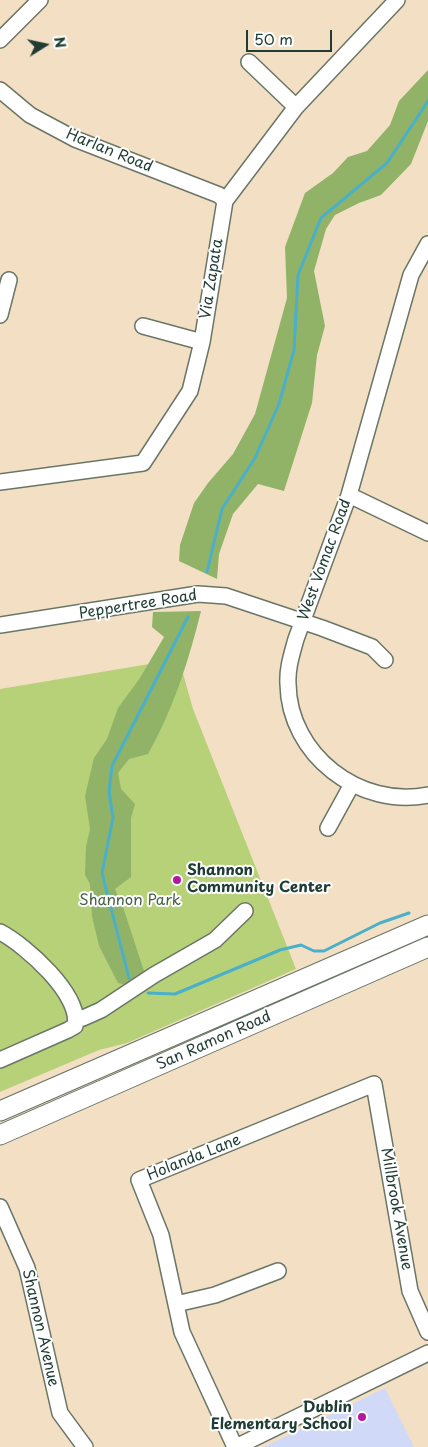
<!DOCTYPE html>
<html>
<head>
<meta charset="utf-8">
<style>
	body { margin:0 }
	#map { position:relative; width:428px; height:1447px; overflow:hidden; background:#f3e0c4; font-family:"Playpen Sans",sans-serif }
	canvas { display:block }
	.north { position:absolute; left:20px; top:20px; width:50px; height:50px; -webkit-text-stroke:4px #fff; paint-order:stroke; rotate:80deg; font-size:14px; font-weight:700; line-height:20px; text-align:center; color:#1f3d34 }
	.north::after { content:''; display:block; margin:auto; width:18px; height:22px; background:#1f3d34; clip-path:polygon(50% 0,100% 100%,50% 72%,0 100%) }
	.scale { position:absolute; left:246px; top:30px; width:86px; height:22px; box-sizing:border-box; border:2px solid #1f3d34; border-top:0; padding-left:6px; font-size:15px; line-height:18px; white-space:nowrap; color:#1f3d34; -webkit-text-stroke:4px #fff; paint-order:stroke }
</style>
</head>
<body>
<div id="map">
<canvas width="428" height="1447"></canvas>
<div class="north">N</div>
<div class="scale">50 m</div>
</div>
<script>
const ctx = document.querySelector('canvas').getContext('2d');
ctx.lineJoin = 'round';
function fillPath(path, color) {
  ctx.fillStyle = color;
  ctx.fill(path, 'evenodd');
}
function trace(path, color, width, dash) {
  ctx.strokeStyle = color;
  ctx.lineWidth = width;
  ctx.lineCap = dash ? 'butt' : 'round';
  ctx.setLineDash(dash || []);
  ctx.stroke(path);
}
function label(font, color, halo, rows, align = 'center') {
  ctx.font = font + ' "Playpen Sans",sans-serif';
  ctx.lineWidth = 4;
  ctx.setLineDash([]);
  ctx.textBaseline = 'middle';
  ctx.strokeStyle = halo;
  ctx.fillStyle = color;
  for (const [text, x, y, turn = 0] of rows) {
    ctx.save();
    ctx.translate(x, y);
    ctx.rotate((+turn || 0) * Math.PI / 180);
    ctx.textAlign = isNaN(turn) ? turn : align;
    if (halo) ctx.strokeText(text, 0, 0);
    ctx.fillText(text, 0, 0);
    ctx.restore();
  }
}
fillPath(new Path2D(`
	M385 1388 414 1447H264Z`), '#d1d9f9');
fillPath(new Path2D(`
	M179 659 193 709 296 969 127 1043 99 1050 0 1092V689Z`), '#b6d178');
fillPath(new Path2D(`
	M428 70V121L411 164 381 195 359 203 335 215 326 229 314 271 325 326 317 355 312 403 284 491 258 484 233 514 219 554 217 579 179 561 180 545 194 503 208 483 233 454 255 414 287 298 285 247 305 193 333 173 348 157 367 151 390 125 399 101Z
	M201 611C189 660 173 710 148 754L129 759 118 773 121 789 135 804 131 818V877L115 889 123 907 144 971 126 985 118 983 99 946 92 916 90 884 85 875 86 847 90 829 85 796 94 758 107 739 118 708 140 678 164 637 152 627 153 612Z`), '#90b368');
trace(new Path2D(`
	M207 572 222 509 255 458 279 404 294 350 298 275 321 218 387 163 428 101
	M129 978 102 873 113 818 109 792 112 766 188 617
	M148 993 175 994 280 950 301 945 314 951H324L380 923 409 913`), '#4ab0c9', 3);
const minor = new Path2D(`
	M0 40 40 0
	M249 62 296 107
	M0 90 30 115 75 139 219 195 225 201
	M428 244 411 275 349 495 296 639C292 654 287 668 288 684 289 755 360 809 428 795
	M0 315 9 280
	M143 326 202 342
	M0 482 143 463 190 391 202 342 225 201 296 107 397 0
	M349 495 428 533
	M0 625 198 594 226 596 322 628 372 647 385 660
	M328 828 351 786
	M0 932C25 945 82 995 75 1026L68 1030 0 1060
	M76 1019 83 1018 101 1010 154 975 215 940 245 911
	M0 1207 27 1268 60 1413 85 1447
	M176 1304 215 1295 278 1271
	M235 1447 182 1332 161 1235 139 1180 374 1084 410 1291 428 1332
	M236 1447 428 1353`);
const major = new Path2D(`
	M0 1111 428 925
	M0 1135 428 947`);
trace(minor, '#697666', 18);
trace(major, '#697666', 21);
trace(minor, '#fff', 15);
trace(major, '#fff', 19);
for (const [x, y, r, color] of [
	[177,880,5,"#b5179e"],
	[362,1417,5,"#b5179e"]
]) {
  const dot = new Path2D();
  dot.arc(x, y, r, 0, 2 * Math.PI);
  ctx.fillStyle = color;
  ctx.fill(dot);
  trace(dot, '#fff', 2);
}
label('15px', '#1f3d34', '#fff', [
	["Harlan Road",109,151,22],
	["Via Zapata",212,279,-81],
	["West Vomac Road",325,560,-70],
	["Peppertree Road",138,605,-9],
	["San Ramon Road",214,1041,-24],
	["Holanda Lane",194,1158,-22],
	["Millbrook Avenue",396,1209,80],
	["Shannon Avenue",40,1328,77]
]);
label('bold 15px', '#1f3d34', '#fff', [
	["Shannon",187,871],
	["Community Center",187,888],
	["Dublin",352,1408,"right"],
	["Elementary School",352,1425,"right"]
], 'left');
label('15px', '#456245', '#fff', [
	["Shannon Park",130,901]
]);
</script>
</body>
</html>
